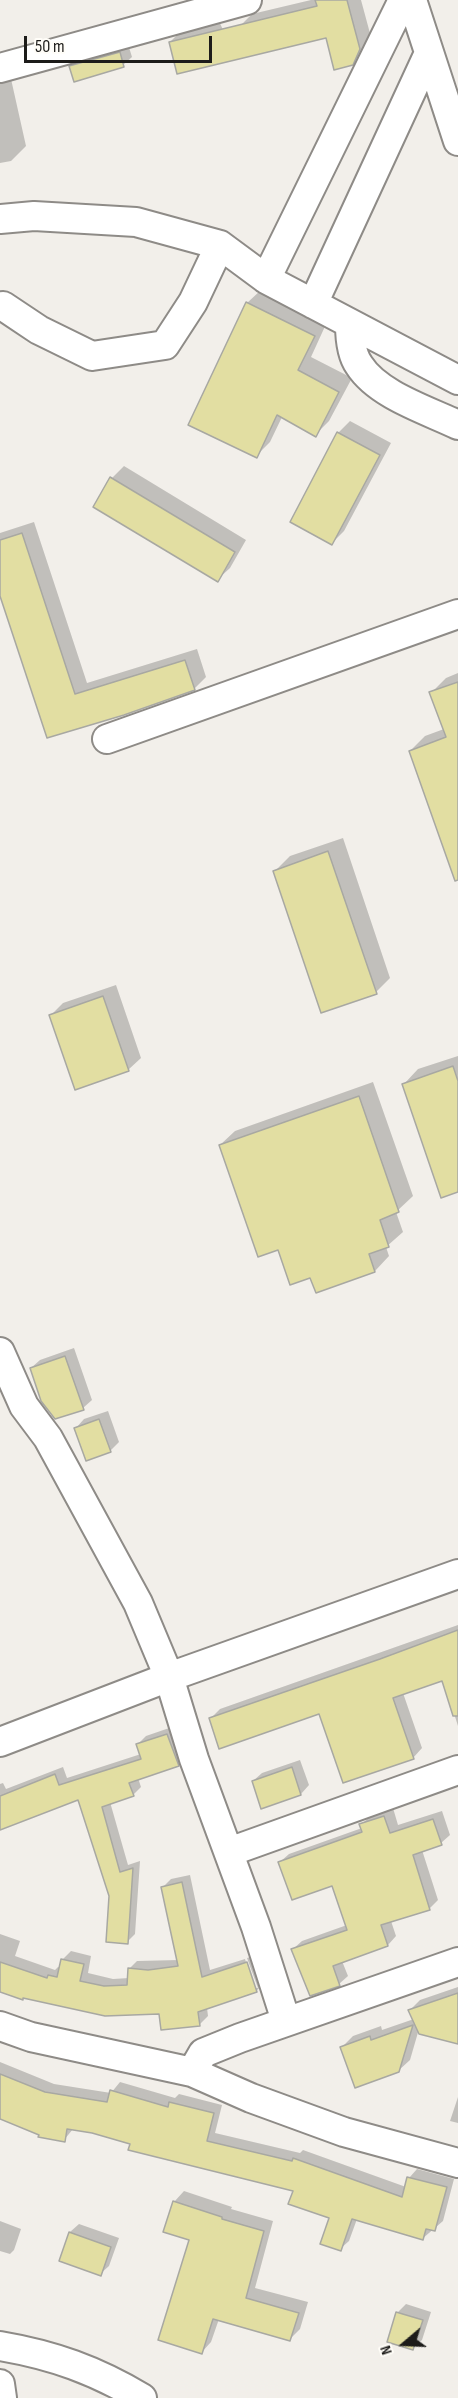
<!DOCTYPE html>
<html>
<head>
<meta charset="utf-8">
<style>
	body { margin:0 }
	#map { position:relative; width:458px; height:2398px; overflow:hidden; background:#f2efea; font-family:"Sofia Sans Condensed",sans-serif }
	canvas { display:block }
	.north { position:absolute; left:374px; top:2314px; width:60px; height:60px; -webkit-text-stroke:4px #fffdf8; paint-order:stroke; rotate:251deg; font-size:16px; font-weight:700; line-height:24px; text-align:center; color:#1d1c1a }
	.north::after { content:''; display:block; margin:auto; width:21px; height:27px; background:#1d1c1a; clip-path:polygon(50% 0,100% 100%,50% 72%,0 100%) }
	.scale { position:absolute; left:24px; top:36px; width:188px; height:27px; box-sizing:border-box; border:3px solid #1d1c1a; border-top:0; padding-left:8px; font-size:18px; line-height:21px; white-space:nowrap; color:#1d1c1a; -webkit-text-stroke:4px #fffdf8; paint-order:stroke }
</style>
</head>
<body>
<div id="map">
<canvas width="458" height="2398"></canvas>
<div class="north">N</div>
<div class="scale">50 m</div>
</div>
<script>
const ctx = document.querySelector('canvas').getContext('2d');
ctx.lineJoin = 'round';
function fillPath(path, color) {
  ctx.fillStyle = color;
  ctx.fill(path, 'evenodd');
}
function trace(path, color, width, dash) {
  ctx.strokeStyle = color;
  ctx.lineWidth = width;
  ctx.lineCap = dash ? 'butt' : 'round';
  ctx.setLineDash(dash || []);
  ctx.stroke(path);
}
fillPath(new Path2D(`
	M311 0H361L371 37 363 52 352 63 327 36 241 25 252 14Z
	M219 21 232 50 170 42 182 30Z
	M128 44 132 57 123 65 70 67 79 58Z
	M9 70 26 146 11 161 0 163V72Z
	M261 290 327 322 311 357 352 378 329 421 315 435 282 417 270 442 256 456 247 303Z
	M350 421 391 443 344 531 332 543 338 433Z
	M124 466 246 540 230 568 217 580 112 478Z
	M34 522 87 683 197 649 206 677 194 689 48 736 0 591V533Z
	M458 673V844L410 751 425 736 444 729 431 693 446 678Z
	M343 838 390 978 376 992 275 871 290 856Z
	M116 985 141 1058 128 1070 51 1015 63 1003Z
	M458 1056V1190L404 1084 418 1069Z
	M373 1082 413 1196 396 1212 403 1232 386 1247 389 1256 375 1271 311 1276 220 1145 235 1131Z
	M74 1348 92 1400 83 1408 31 1368 40 1360Z
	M108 1411 119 1442 110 1451 76 1428 84 1419Z
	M458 1625V1726L443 1679 403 1693 422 1748 413 1758 320 1712 210 1719 220 1709Z
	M175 1726 186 1757 178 1765 138 1778 141 1787 133 1795 110 1802 128 1865 140 1861 135 1934 127 1942 79 1798 0 1828V1784L3 1783 6 1789 63 1767 67 1778 141 1754 138 1744 146 1736Z
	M300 1760 309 1785 301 1794 253 1781 262 1773Z
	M393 1808 398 1825 442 1811 450 1835 441 1843 422 1850 438 1900 429 1909 391 1921 396 1936 388 1945 342 1961 348 1976 339 1984 293 1949 302 1941 347 1925 333 1884 280 1862 289 1854 362 1828 361 1825 370 1816Z
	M190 1875 210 1970 245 1959 254 1988H258L247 1958 256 1955 265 1983 256 1991 207 2008 208 2016 199 2025 160 2013 0 1991V1934L20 1941 15 1956 55 1970 58 1967 61 1968 62 1960 71 1951 91 1956 88 1973 113 1979 129 1978V1969L137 1961 179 1960 163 1887 171 1879Z
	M458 1987V2040L419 2029 410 2060 398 2071 342 2047 353 2036 381 2026 382 2030 414 2019 410 2010 420 2000Z
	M0 2062 54 2084 111 2093 120 2082 175 2098 179 2094 222 2105 215 2133 300 2153 303 2150 406 2187 409 2178 417 2169 454 2179 443 2221 422 2239 357 2219 349 2241 340 2249 331 2217 295 2190 92 2132 73 2129 64 2140 40 2134 0 2117Z
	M458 2097V2123L450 2121Z
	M184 2191 232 2207 231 2209 273 2221 255 2288 308 2302 300 2329 290 2339 219 2319 211 2342 201 2353 191 2239 174 2202Z
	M0 2221 21 2229 14 2250 10 2254 0 2251Z
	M79 2224 119 2238 109 2266 100 2274 70 2232Z
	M406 2304 431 2312 422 2340 413 2348 397 2313Z`), '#0003');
const building = new Path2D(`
	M315 0H347L360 49 353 65 334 70 326 38 177 74 169 42 317 6Z
	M120 52 124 67 74 82 69 66Z
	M246 302 315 336 298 370 339 392 316 437 277 415 257 458 188 425Z
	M337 432 380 455 332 545 290 522Z
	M110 477 235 552 218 582 93 507Z
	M22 533 75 694 185 660 195 690 124 715 47 738 0 596V540Z
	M458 682V880L455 881 409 751 446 737 429 692Z
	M328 851 377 994 321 1013 273 871Z
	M103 996 129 1071 75 1090 49 1015Z
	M453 1066 458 1081V1192L441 1198 402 1084Z
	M359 1096 399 1212 380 1220 389 1247 369 1254 375 1272 316 1293 310 1278 290 1285 278 1250 258 1257 219 1145Z
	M65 1356 84 1410 55 1419 41 1401 30 1368Z
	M99 1419 111 1452 86 1461 74 1428Z
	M458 1630V1716H453L442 1681 393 1698 414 1759 343 1783 319 1714 219 1749 209 1718 380 1659Z
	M167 1734 179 1766 129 1783 134 1796 102 1807 120 1872 133 1868 128 1944 106 1942 109 1896 78 1800 0 1830V1796L55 1774 59 1785 141 1759 136 1744Z
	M292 1767 301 1795 261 1809 252 1781Z
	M384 1816 390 1833 433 1819 442 1845 413 1855 430 1910 381 1925 388 1946 333 1966 340 1986 310 1996 291 1949 347 1930 332 1886 292 1900 278 1862 362 1832 359 1824Z
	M182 1882 202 1977 247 1962 257 1992 198 2012 200 2026 161 2030 159 2014 105 2016 23 1998V2000L0 1992V1962L47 1978 48 1975 57 1977 61 1959 84 1964 80 1981 104 1986 127 1985 128 1968 148 1970 178 1966 161 1887Z
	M458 1993V2044L419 2034 408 2010Z
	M413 2025 399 2072 355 2088 340 2047 370 2036 371 2040Z
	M0 2074 45 2092 107 2102 110 2090 168 2107 169 2102 214 2113 207 2141 292 2161 293 2158 402 2197 407 2177 447 2187 435 2231 426 2229 423 2240 352 2219 341 2251 320 2244 329 2218 288 2204 293 2191 128 2150 130 2144 92 2133 67 2129 65 2142 38 2137 39 2135 0 2119Z
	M173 2201 222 2217V2219L264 2231 246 2298 299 2313 290 2341 213 2319 202 2354 158 2340 189 2240 163 2232Z
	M69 2232 111 2247 101 2276 59 2261Z
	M396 2312 423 2320 413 2350 387 2342Z`);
fillPath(building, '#e2dea2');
trace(building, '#a8a8a2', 1.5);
const minor = new Path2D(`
	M412 0 458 141
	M0 68 247 0
	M0 219 34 216 136 222 220 245 266 279 458 380
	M266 279 403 0
	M313 304 429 53
	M3 306 39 330 92 356 165 345 193 302 220 245
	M350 324C350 337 351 354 359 365 378 395 427 410 458 425
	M107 739 458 614
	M0 1352 24 1406 48 1438 138 1603 169 1677 194 1759 256 1927 286 2021
	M0 1742 169 1677 458 1574
	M229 1852 458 1770
	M0 2026 31 2037 192 2072 251 2098 344 2132 458 2163
	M192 2072 203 2053 240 2038 458 1962
	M0 2346C53 2355 95 2370 142 2398
	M0 2384 2 2398`);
trace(minor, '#8e8b87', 32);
trace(minor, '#fff', 28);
</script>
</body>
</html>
